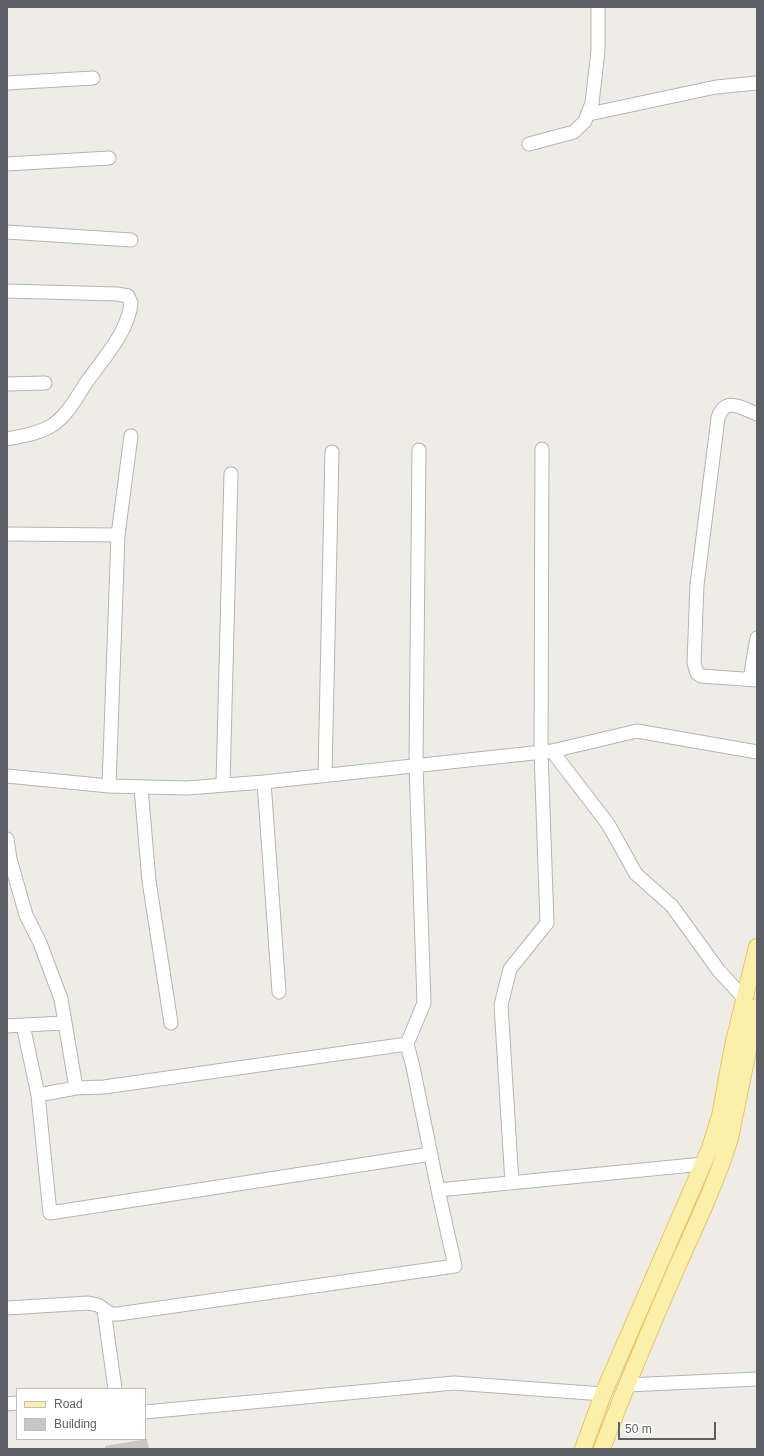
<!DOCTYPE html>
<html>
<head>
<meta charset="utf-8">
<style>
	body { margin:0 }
	#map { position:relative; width:764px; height:1456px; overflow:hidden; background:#eeece4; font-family:Helvetica,sans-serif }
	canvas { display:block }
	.frame { position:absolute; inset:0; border:8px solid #5c6064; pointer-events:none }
	.legend { position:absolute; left:16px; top:1388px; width:130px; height:52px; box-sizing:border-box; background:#fff; border:1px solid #bebfc1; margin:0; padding:5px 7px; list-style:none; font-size:12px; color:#5c6064 }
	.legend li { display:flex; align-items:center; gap:8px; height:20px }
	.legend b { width:20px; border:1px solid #bebfc1 }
	.scale { position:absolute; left:618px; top:1422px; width:98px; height:18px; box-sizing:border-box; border:2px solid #5c6064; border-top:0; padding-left:5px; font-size:12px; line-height:14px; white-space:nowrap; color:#5c6064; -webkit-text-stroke:3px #fff; paint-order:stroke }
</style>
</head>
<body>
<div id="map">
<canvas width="764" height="1456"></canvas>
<div class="frame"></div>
<ul class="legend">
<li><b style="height:5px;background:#fbefac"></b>Road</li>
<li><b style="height:11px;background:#cac7c2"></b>Building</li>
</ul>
<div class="scale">50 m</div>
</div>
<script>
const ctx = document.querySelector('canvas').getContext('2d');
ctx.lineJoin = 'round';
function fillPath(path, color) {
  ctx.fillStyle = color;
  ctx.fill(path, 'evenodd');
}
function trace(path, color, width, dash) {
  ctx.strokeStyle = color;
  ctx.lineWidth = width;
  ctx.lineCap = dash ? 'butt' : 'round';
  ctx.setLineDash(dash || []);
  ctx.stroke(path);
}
fillPath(new Path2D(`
	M147 1439 149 1449H105V1446Z`), '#cac7c2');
const minor = new Path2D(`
	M7 83 93 78
	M589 114 716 87 757 83
	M529 144 574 132 585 121 592 103 598 51V7
	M7 164 109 158
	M7 232 131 240
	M7 291 117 294 128 296 131 303C128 333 102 360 86 383 76 398 67 416 51 426 38 434 21 436 7 439
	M7 384 45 383
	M757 414C742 408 725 396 718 418L697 585 694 663 697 673 701 676 757 680
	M7 534 118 535 109 786
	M118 535 131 436
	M750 679 757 638
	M552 751 608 824 636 874 672 906 719 971 744 998
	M325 775 332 452
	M7 776 109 786 187 788 264 782 552 751 637 731 757 752
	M264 782 279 992
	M223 784 231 474
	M141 788 149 881 171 1023
	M7 839 10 859 26 915 40 943 61 999 76 1088
	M23 1025 65 1023
	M7 1026 23 1025 38 1095 76 1088 104 1087 407 1044 413 1067 438 1190 703 1164
	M407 1044 424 1003 416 764 419 450
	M38 1095 50 1213 431 1154
	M512 1183 501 1005 510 969 547 923 541 752 542 449
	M7 1308 88 1303 98 1305 111 1314H118L455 1266 438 1190
	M104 1310 115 1389
	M627 1385 757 1379
	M7 1404 17 1403
	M145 1412 454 1383 603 1394`);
const major = new Path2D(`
	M583 1449 603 1394 710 1148 720 1116 733 1046 757 947
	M602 1449C625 1387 651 1327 677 1267 696 1225 716 1183 730 1138L757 1007`);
trace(minor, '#b2b5b9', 15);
trace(major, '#eac561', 18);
trace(minor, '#fff', 13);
trace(major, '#fbefac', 16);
</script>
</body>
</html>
